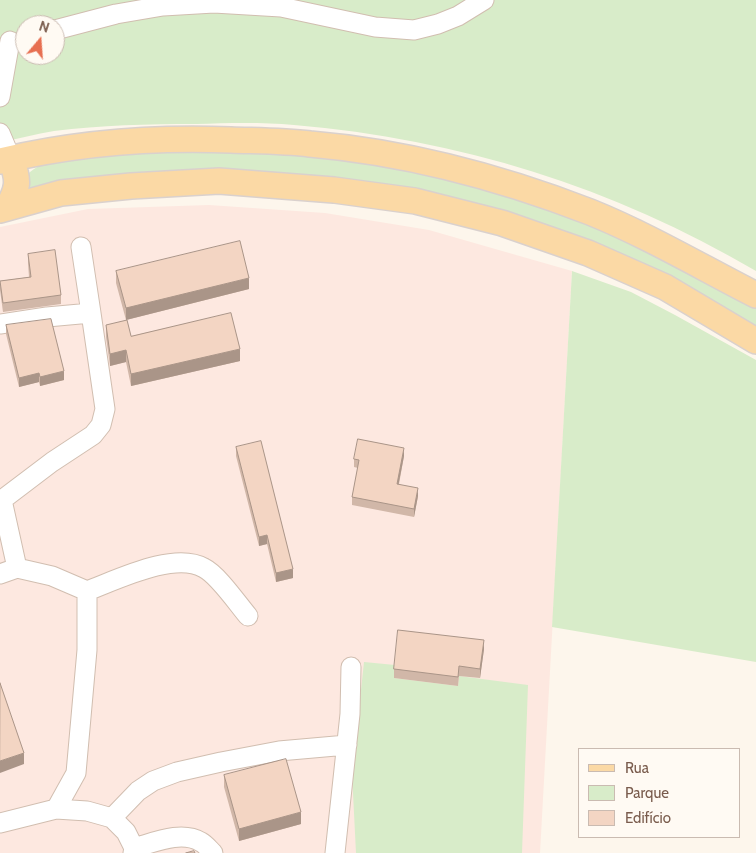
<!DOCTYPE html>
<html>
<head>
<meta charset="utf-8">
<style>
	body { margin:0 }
	#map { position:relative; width:756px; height:853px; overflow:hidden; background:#fdf6ec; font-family:Cabin,sans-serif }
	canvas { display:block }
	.legend { position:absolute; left:578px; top:748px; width:162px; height:90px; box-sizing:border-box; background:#fffaf3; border:1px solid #cabbb1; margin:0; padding:6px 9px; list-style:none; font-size:15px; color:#7a5c4d }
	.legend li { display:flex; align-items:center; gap:10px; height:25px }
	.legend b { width:25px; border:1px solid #cabbb1 }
	.north { position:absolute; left:15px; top:15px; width:50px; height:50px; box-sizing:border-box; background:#fffaf3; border:1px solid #cabbb1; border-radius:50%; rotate:18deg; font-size:14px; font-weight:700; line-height:20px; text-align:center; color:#7a5c4d }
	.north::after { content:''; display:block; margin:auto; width:18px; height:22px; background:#e76f51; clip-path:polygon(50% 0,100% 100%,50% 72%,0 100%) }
</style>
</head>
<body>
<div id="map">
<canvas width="756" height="853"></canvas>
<ul class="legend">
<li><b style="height:6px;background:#fbd9a5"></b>Rua</li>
<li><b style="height:14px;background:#d8ecc9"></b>Parque</li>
<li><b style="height:14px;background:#f3d5c3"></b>Edifício</li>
</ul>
<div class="north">N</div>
</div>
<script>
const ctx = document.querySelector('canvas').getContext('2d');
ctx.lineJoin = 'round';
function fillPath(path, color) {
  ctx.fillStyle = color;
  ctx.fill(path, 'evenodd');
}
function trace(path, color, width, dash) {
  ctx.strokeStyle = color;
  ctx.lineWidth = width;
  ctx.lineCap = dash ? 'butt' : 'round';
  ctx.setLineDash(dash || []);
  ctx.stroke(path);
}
fillPath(new Path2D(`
	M209 205 325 213 429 230 572 271 540 853H0V227L88 209Z`), '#fde8e0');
fillPath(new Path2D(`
	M0 0H756V271C613 187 459 139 294 125 262 122 228 123 196 124 148 124 101 125 54 131 36 134 18 139 0 142ZM25 25H55V55H25Z
	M235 151 354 158 517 195 669 258 756 307V332L412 194 32 192 23 188C25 179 26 174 34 169 43 162 60 161 71 160 126 151 180 152 235 151Z
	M572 271 631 292 675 315 756 360V662L552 627Z
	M364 662 395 665 394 678 458 686 459 676 528 685 522 853H356L352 773Z`), '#d8ecc9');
const minor = new Path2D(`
	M55 30 116 14 163 6 214 3 281 7 375 27 414 30 438 24 458 16 484 0
	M0 97 10 41
	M0 133 11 159
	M81 247 91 313
	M0 324 47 317 91 313 105 409 101 425 93 435 52 462 2 500
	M0 499 2 500 17 568
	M0 574 17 568 52 576 87 591V650L76 773 56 809
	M87 591C117 580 174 551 204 568 218 575 237 603 248 616
	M112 818 138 791 153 781 177 772 221 762 279 751 347 745
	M0 823 56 809 87 811 112 818 126 832 134 848 133 853
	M134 848C153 843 181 830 201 842 205 844 209 849 213 853
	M335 853 350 714 351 667`);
const major = new Path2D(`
	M0 161C75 143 154 137 231 140 258 141 284 141 310 144 404 152 502 178 590 212 647 235 701 267 756 295
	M7 208C19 188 19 180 11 159
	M0 210 61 193 131 186 219 181 334 190 415 201 502 223 588 253 665 287 756 341`);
trace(minor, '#d1beb0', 21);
trace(major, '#dad1cd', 28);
trace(minor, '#fff', 19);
trace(major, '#fbd9a5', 25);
fillPath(new Path2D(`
	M28 254 61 295V304L3 312 0 290V281L29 277 28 263Z
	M116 271 249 289 126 320 116 283Z
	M6 325 64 380 40 386 39 382 19 387 6 334Z
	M106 325 131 336 240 361 131 386 126 362 110 366 106 337Z
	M236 447 293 578 276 582 267 544 259 546 236 456Z
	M404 456 399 484 418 496 414 517 352 505V497L358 468 354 467V459Z
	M484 649 480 678 459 676 458 686 394 678V669Z
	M224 775 301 824 239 841 224 787Z`), '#d1b7a8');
fillPath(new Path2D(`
	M249 278V289L126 320V308Z
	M240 349V361L131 386V374Z
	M126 350V362L110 366V354Z
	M64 371V380L40 386V377Z
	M39 373V382L19 387V378Z
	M404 448V456L397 492V484Z
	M418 488V496L414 517V509Z
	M267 535V544L259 546V537Z
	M293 569V578L276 582V573Z
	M484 640V649L480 678V669Z
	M24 753V764L0 773V761Z
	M301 812V824L239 841V829Z`), '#aa9588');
const building = new Path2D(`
	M240 241 249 278 126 308 116 271Z
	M55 250 61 295 3 303 0 281 31 277 28 254Z
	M231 313 240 349 131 374 126 350 110 354 106 325 127 320 131 336Z
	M51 319 64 371 40 377 39 373 19 378 6 325Z
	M358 439 404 448 397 484 418 488 414 509 352 497 359 460 354 459Z
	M261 441 293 569 276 573 267 535 259 537 236 447Z
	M398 630 484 640 480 669 459 666 458 677 394 669Z
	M0 683 24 753 0 761Z
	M286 759 301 812 239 829 224 775Z
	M194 851 195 853H186Z`);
fillPath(building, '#f3d5c3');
trace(building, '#aa9588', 1);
</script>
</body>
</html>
